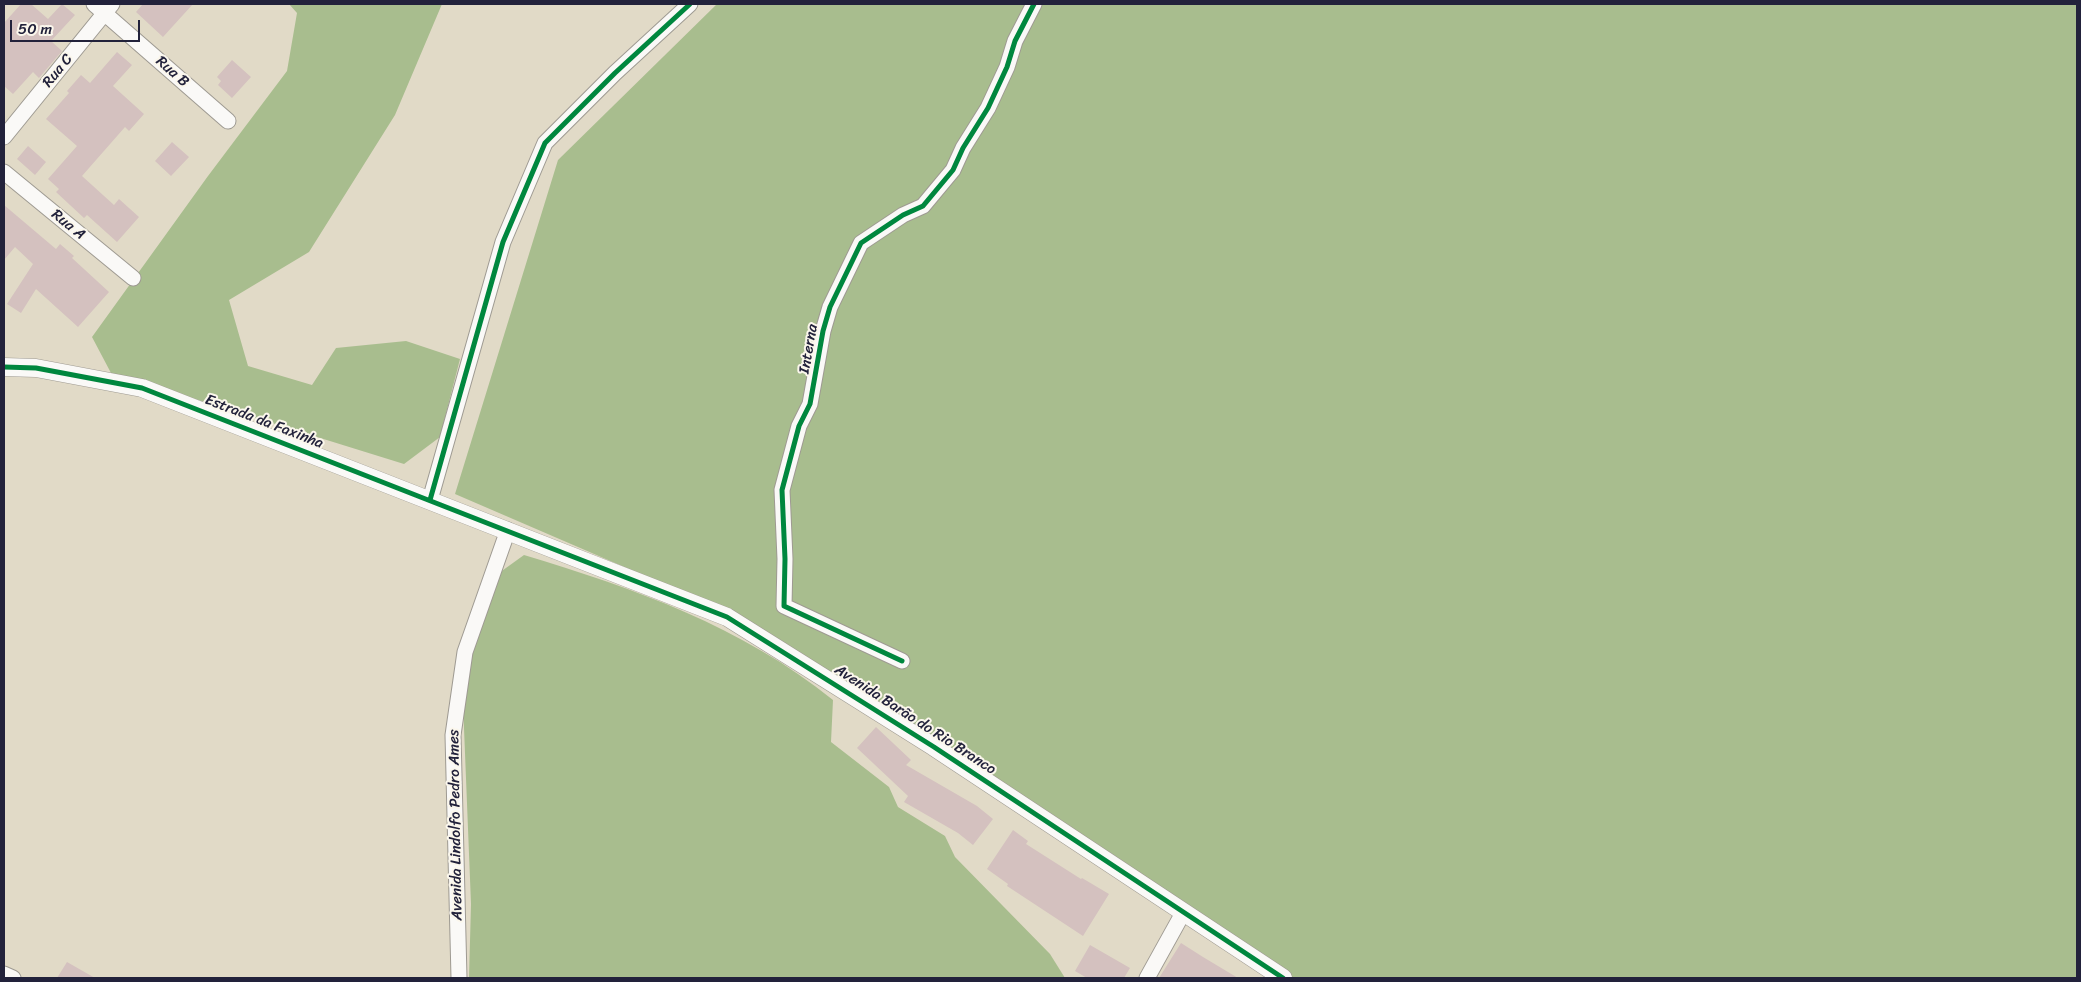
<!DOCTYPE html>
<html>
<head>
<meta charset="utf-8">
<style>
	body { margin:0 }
	#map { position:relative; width:2081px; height:982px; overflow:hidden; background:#e1dac7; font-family:Sriracha,sans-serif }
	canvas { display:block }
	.frame { position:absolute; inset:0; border:5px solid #22223b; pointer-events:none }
	.scale { position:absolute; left:10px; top:20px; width:130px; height:22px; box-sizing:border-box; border:2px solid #22223b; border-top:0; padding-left:6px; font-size:15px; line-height:18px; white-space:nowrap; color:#22223b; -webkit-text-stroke:4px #fbf7ec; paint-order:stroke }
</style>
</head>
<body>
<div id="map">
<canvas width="2081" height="982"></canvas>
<div class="frame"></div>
<div class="scale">50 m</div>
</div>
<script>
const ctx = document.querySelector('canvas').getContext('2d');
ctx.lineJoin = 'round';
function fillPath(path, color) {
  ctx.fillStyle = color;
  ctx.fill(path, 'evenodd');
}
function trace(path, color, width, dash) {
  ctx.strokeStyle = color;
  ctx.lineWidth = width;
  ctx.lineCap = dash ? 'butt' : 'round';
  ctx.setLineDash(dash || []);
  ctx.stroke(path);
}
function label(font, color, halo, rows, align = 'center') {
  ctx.font = font + ' Sriracha,sans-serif';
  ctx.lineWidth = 4;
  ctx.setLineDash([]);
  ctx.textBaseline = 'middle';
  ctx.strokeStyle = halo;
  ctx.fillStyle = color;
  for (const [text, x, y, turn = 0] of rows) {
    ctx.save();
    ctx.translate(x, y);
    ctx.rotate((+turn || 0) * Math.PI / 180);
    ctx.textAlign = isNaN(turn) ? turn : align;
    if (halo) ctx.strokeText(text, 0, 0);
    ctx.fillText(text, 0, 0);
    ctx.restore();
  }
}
fillPath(new Path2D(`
	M289 4H442L395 115 309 252 229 300 248 366 312 385 336 348 406 341 460 359 440 437 404 464 111 373 92 337 208 176 287 71 297 13Z
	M717 4H2077V978H1290L731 613 455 494 558 160Z
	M524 555C634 588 743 627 833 700L831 742 889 787 898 807 945 836 955 857 1050 954 1065 978H469L471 904 463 703 478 621 499 573Z`), '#a8bd8e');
fillPath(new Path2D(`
	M21 4H31L48 19 62 4 75 15 51 41 62 51 39 78 33 72 13 94 4 86V23Z
	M143 4H193L163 37 136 12Z
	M117 52 132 65 113 86 144 114 129 131 125 127 82 176 114 205 119 199 139 217 117 242 87 215 84 218 56 192 59 189 48 179 77 146 46 119 69 93 67 91 81 75 90 83Z
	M232 60 251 77 232 98 218 85 221 81 217 77Z
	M172 142 189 157 171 176 155 161Z
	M28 146 46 162 35 175 17 159Z
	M4 205 56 249 60 244 74 256 72 258 109 292 78 327 36 289 21 313 7 304 33 264 15 247 4 260Z
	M876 727 911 760 906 765 977 806 993 819 973 845 958 833 904 802 908 796 857 748Z
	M1013 830 1028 841 1026 844 1081 879 1082 878 1109 894 1083 936 1007 886 1008 884 987 869Z
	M1181 943 1203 957 1238 978H1159Z
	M1090 945 1130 968 1124 978H1087L1075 971Z
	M67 962 95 978H57Z`), '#d4c1bf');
const minor = new Path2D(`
	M94 4 228 121
	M4 137 112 4
	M4 172 133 278
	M430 500 503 242 545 143 615 73 690 4
	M902 661 784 606 785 559 782 490 799 426 810 404 823 331 830 307 861 243 903 215 923 206 953 170 963 148 988 108 1007 67 1015 41 1034 4
	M4 974 13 978
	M459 978 453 735 465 652 508 530
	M1147 978 1183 913`);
const tertiary = new Path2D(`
	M4 367 36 368 142 388 727 617 934 747 1283 978`);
trace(minor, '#9e9a92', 17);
trace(tertiary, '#9e9a92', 19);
trace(minor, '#faf9f7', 15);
trace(tertiary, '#faf9f7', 18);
trace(new Path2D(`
	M4 367 36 368 142 388 727 617 934 747 1283 978
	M430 500 503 242 545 143 615 73 690 4
	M902 661 784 606 785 559 782 490 799 426 810 404 823 331 830 307 861 243 903 215 923 206 953 170 963 148 988 108 1007 67 1015 41 1034 4`), '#00873e', 5);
label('15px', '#22223b', '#fbf7ec', [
	["Rua C",58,71,-51],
	["Rua B",172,72,41],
	["Rua A",68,225,39],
	["Interna",809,349,-80],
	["Estrada da Faxinha",264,422,21],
	["Avenida Barão do Rio Branco",915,720,33],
	["Avenida Lindolfo Pedro Ames",456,825,-91]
]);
</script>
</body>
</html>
